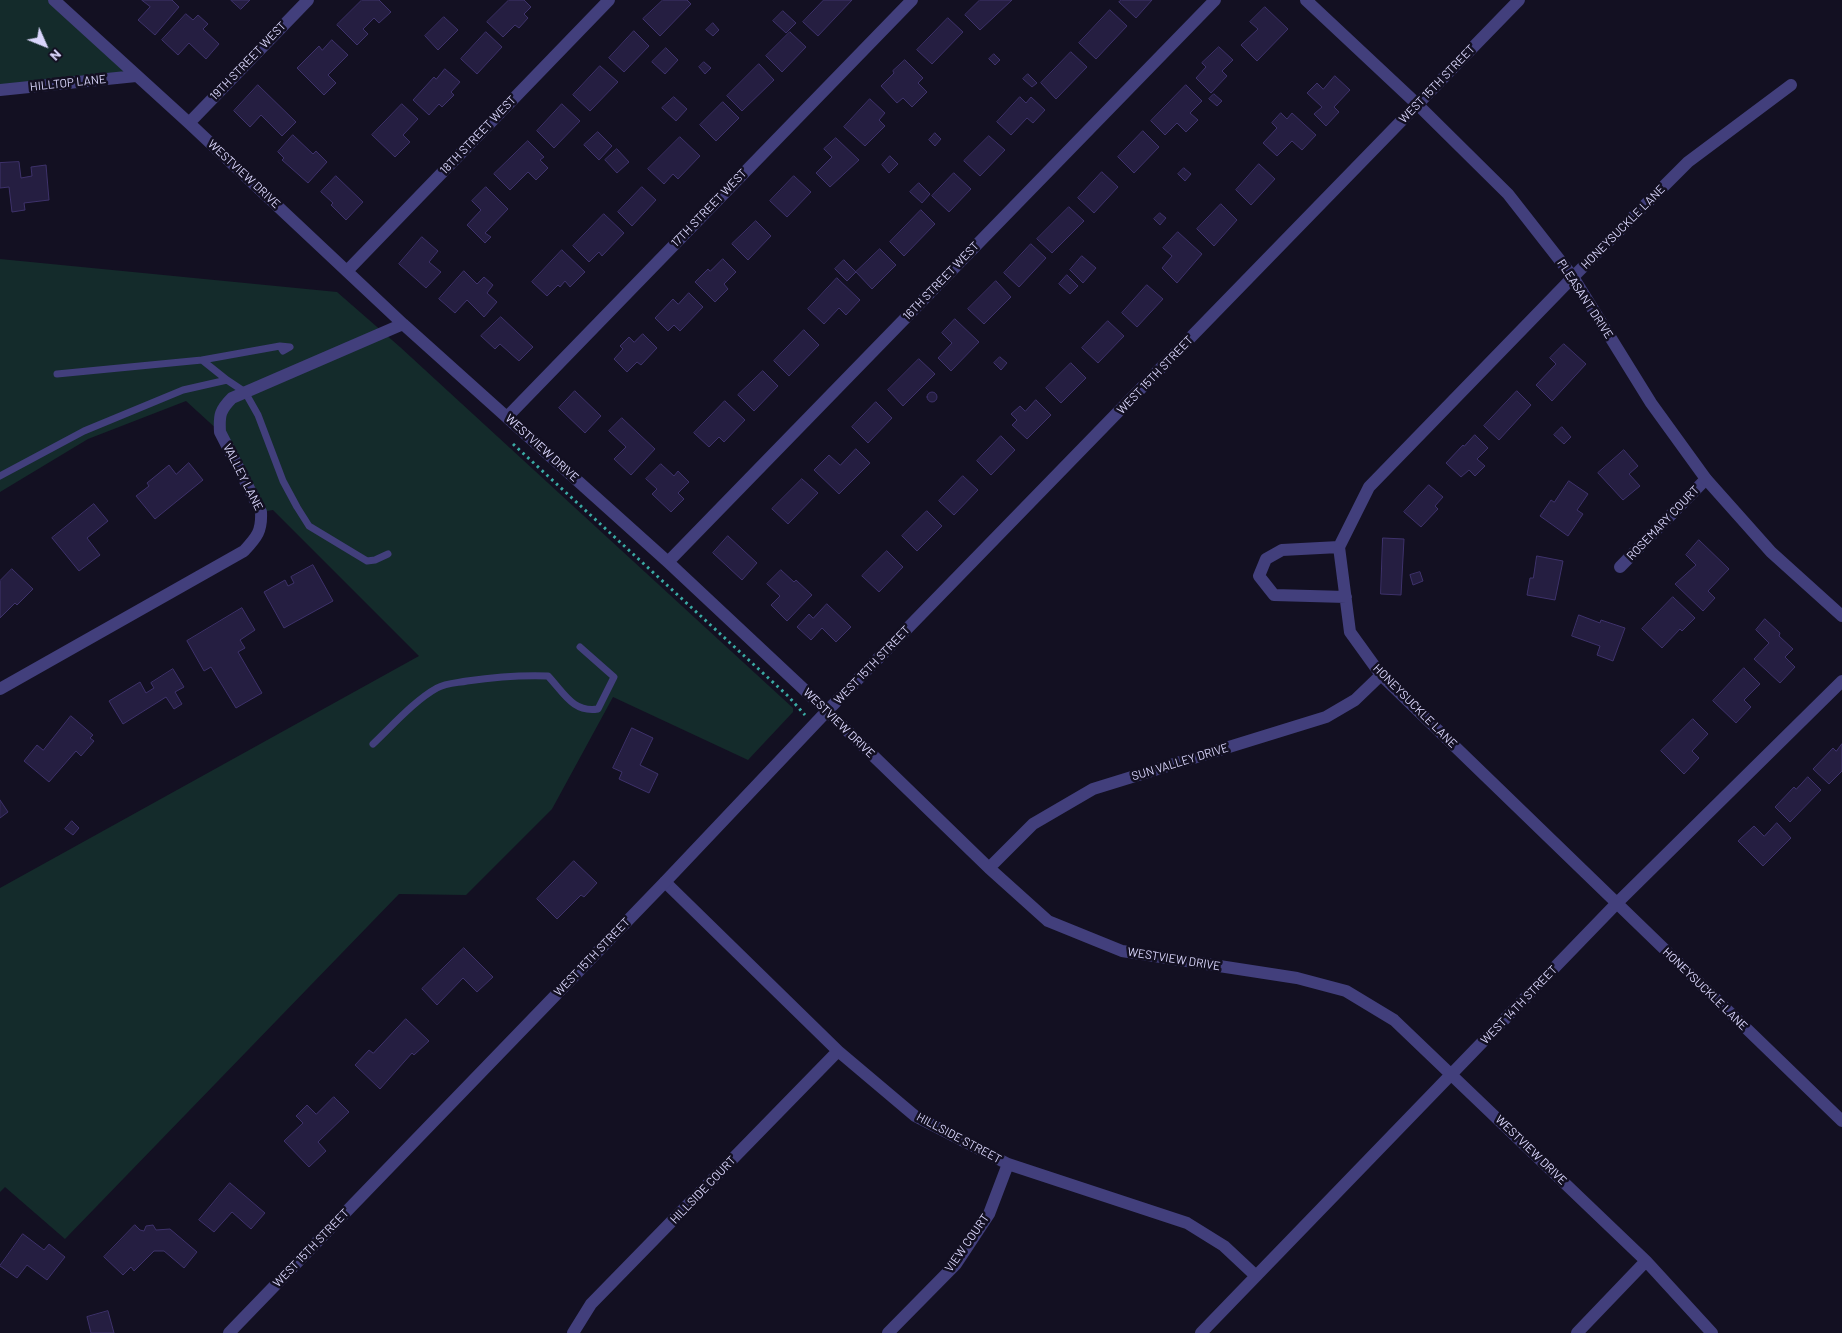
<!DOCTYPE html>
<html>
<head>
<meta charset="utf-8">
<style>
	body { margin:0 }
	#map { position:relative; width:1842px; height:1333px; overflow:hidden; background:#131022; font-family:Barlow,sans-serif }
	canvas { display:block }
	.north { position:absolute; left:20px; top:20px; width:50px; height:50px; -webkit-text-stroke:4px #131022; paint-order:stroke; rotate:134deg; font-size:14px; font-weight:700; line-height:20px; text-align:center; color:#d9d5fb }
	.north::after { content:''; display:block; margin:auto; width:18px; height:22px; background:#d9d5fb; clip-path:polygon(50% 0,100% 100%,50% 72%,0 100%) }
</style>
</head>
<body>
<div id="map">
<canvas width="1842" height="1333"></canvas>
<div class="north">N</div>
</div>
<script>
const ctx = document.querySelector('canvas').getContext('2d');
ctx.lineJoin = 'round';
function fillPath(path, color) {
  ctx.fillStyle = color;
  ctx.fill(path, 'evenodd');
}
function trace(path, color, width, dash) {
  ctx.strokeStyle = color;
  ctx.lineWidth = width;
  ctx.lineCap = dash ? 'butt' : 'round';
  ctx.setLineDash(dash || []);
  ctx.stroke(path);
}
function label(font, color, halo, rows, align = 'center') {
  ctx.font = font + ' Barlow,sans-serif';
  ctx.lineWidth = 5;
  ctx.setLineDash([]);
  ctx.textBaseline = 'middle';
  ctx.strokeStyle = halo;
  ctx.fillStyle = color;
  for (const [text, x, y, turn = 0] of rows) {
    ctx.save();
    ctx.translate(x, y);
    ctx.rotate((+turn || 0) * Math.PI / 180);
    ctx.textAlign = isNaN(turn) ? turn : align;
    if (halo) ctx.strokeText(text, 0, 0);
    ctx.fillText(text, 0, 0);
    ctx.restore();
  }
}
fillPath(new Path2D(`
	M0 0H54L136 76 0 90Z
	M0 259 337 292 400 347 793 708V712L748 760 613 697 552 809 466 895 399 894 65 1239 5 1187 0 1192V888L419 656 273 510 261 512 220 432 186 401 88 439 0 492Z`), '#142b2b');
const building = new Path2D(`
	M142 0H172L179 7 155 35 138 20 150 7Z
	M231 0H250L241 9Z
	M362 0H379L391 12 379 23 374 18 363 29 368 34 357 45 337 25Z
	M509 0H524L531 7 524 14 528 18 519 28 515 25 503 37 487 22Z
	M663 0H687L691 4 660 36 643 19Z
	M824 0H852L818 36 803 22Z
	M980 0H1012L980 30 965 15Z
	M1122 0H1152L1136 18 1119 2Z
	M1265 7 1288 29 1257 61 1241 45 1258 29 1250 22Z
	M1110 10 1127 26 1096 59 1079 43Z
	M783 11 796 23 786 33 773 21Z
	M186 14 193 20 198 15 208 24 203 29 219 44 206 59 189 43 178 55 162 40Z
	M444 17 458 30 438 50 425 36Z
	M948 18 963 32 932 64 917 50Z
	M713 23 719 30 713 36 706 30Z
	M634 31 649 46 624 72 609 58Z
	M486 32 502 47 477 74 461 59Z
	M790 32 806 47 782 72 766 56Z
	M332 40 348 55 328 75 336 83 324 95 297 68 319 46 322 50Z
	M1219 47 1233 60 1222 71 1227 76 1211 93 1196 78 1206 67 1202 63Z
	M666 48 678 60 665 74 652 62Z
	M1071 52 1087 67 1056 99 1041 83Z
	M994 54 1000 60 995 65 989 59Z
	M905 60 923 78 918 83 927 92 912 107 903 98 897 103 881 86 894 73 893 71Z
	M704 62 711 68 705 74 699 67Z
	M759 64 774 80 742 111 727 96Z
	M600 66 618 82 590 111 573 95Z
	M445 69 460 82 451 92 454 95 442 107 439 104 429 115 413 100 434 77 436 79Z
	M1028 74 1037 83 1032 87 1023 79Z
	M1335 76 1350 90 1334 107 1339 112 1326 126 1314 114 1322 107 1307 93 1317 83 1323 89Z
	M258 85 296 122 282 136 261 115 250 127 234 111Z
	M1186 85 1202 101 1190 113 1198 120 1186 132 1177 123 1165 135 1151 121Z
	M1214 94 1222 101 1217 106 1209 99Z
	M674 97 687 109 676 121 662 108Z
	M1020 97 1026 103 1031 97 1045 110 1033 123 1027 118 1011 135 997 122Z
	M870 99 885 113 879 120 885 126 865 146 844 127Z
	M723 102 739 118 716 141 700 125Z
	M402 104 418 119 403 135 410 142 395 157 372 135Z
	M562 104 580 121 554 148 537 131Z
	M1281 113 1287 119 1292 113 1316 135 1302 150 1292 141 1277 156 1263 143 1277 128 1272 123Z
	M1143 131 1159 147 1134 173 1118 157Z
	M598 132 612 146 599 160 584 145Z
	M935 133 941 139 935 146 929 140Z
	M293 135 313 154 316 151 327 162 308 183 282 160 284 158 278 152Z
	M989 136 1005 150 980 176 964 161Z
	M680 137 700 156 678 179 673 174 664 184 648 169Z
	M836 138 859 160 830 187 816 173 832 157 824 149Z
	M528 141 544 157 540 160 548 168 536 180 528 172 510 190 494 174Z
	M617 149 629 162 617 173 605 160Z
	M890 156 898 164 889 173 882 165Z
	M19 162 21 178 32 176 31 167 46 165 49 200 24 203 25 210 12 212 9 187 0 188V163Z
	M1259 164 1275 179 1251 205 1236 190Z
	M1184 168 1191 174 1185 181 1178 174Z
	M1102 172 1118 187 1094 213 1078 198Z
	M954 173 971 189 949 212 932 196Z
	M336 176 363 202 346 220 331 205 333 203 321 192Z
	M794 176 811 192 787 217 770 201Z
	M919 183 930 194 922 203 910 192Z
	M486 187 508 209 485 233 491 237 485 243 467 225 481 210 472 201Z
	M642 187 656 200 632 226 618 212Z
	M1221 204 1237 220 1214 246 1197 229Z
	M1069 207 1084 221 1052 253 1037 239Z
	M921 210 935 224 904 256 890 242Z
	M1160 213 1166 218 1160 225 1154 219Z
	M604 214 624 233 602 256 599 252 589 262 573 246Z
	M756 221 771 236 748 260 732 244Z
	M1178 232 1202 254 1177 283 1162 268 1172 256 1163 248Z
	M422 237 438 251 429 262 441 272 426 288 399 264Z
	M1031 244 1046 258 1019 287 1004 273Z
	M880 249 896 265 872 289 856 272Z
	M562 250 585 272 570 287 565 281 560 287 558 285 547 296 532 282Z
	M1082 256 1096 268 1083 283 1070 270Z
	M723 259 736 272 724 284 728 289 715 302 695 282 708 269 710 271Z
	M844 260 856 272 847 281 835 269Z
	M464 271 477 284 484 277 493 285 487 293 497 302 484 317 467 300 455 313 439 299Z
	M1067 275 1078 286 1070 294 1059 284Z
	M837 278 860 300 846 315 839 308 824 324 808 309Z
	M996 281 1011 297 984 324 968 309Z
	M1147 285 1163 299 1137 327 1122 313Z
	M689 293 703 307 680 331 674 325 668 331 655 318 673 299 678 304Z
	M501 317 533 347 519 361 500 344 495 349 481 336Z
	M955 319 979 342 951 371 938 358 952 343 942 333Z
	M1108 321 1124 336 1098 363 1082 348Z
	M804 330 819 345 789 376 774 361Z
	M643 334 657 348 641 365 637 362 627 372 614 359 623 349 620 346 629 337 634 342Z
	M1564 344 1586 364 1552 401 1536 385 1556 364 1550 358Z
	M1000 357 1007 363 1001 370 994 363Z
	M919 359 935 374 903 406 888 390Z
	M1071 363 1086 378 1061 403 1046 388Z
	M763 371 778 386 754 411 738 395Z
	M575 391 601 416 585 433 559 408Z
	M1517 391 1531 405 1499 440 1484 426Z
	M927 397a5 5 0 1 1 10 0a5 5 0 1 1-10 0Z
	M1036 400 1051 415 1027 439 1012 425 1017 420 1011 414 1020 406 1025 411Z
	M725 401 745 420 724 442 719 437 709 447 694 433Z
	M876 402 892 418 868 443 852 427Z
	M622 418 655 449 631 475 614 459 626 447 609 431Z
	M1562 427 1571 437 1564 444 1554 435Z
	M1475 435 1488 448 1477 459 1485 466 1475 476 1469 470 1461 477 1446 463 1463 445 1464 446Z
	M1001 436 1015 450 991 475 977 461Z
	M856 449 870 463 839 494 814 470 829 455 840 465Z
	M1624 450 1638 466 1629 474 1640 486 1623 500 1598 473Z
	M189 463 203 480 155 519 136 496 149 486 147 483 169 465 176 474Z
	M661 464 674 476 678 471 689 482 678 493 684 499 671 512 652 494 657 489 646 479Z
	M963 476 978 490 954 515 939 501Z
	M802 479 818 493 788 524 772 509Z
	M1569 481 1588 494 1577 510 1583 514 1568 536 1540 516 1551 500 1554 502Z
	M1429 485 1443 497 1435 506 1438 509 1421 527 1404 512Z
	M94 504 108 521 87 538 100 555 79 571 52 538Z
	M927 511 942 526 917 551 902 536Z
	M728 536 757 563 742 580 713 553Z
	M1383 538 1404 539 1401 595 1381 594Z
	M1699 540 1729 569 1708 591 1715 598 1703 611 1675 584 1696 565 1686 555Z
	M887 551 903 567 879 592 862 576Z
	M1537 556 1563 561 1555 600 1527 595 1530 578H1533Z
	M313 565 333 601 284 628 264 592 285 580 288 586 294 583 291 577Z
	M12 569 33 589 17 605 15 603 0 618V581Z
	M781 570 794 582 796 580 812 595 787 621 771 605 780 596 767 584Z
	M1420 572 1423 581 1413 585 1410 575Z
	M1673 597 1695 618 1682 631 1680 629 1662 648 1642 629Z
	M827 604 851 627 836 642 822 628 811 640 797 627 809 614 813 618Z
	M242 608 255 630 240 640 245 648 238 652 262 693 236 708 211 667 204 671 187 641Z
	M1579 615 1600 623 1601 620 1625 628 1613 661 1597 655 1600 646 1572 636Z
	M1765 619 1780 633 1779 636 1793 649 1785 657 1795 667 1780 683 1754 659 1769 643 1756 630Z
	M1744 668 1760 684 1744 700 1751 707 1736 723 1713 701Z
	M173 669 184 687 175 692 182 704 174 709 166 697 123 724 109 701 140 682 146 693 154 688 151 683Z
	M71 716 93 735 90 738 94 741 81 756 76 751 49 782 24 761 37 745 43 750Z
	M1693 719 1708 734 1692 751 1699 758 1684 774 1661 751Z
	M632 728 653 738 640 765 658 774 649 793 619 779 622 772 613 768Z
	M1842 744V771L1829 784 1813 769 1833 748 1836 751Z
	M1808 777 1821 790 1790 822 1775 807 1794 787 1796 789Z
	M0 800 8 812 0 818Z
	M72 821 79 828 73 835 65 829Z
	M1777 823 1791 838 1763 866 1738 841 1754 826 1764 836Z
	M574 861 597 883 584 897 581 895 557 919 537 899Z
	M464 948 493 977 477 992 463 978 437 1005 422 989Z
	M406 1019 429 1041 414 1055 412 1053 380 1089 355 1065 369 1050 373 1053Z
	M334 1097 349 1112 318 1142 326 1151 309 1167 284 1141 303 1123 296 1116 307 1105 316 1114Z
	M230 1183 265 1213 251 1229 232 1212 214 1232 199 1220Z
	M135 1225 140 1230 144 1231 146 1226 153 1225 156 1230 170 1229 197 1252 184 1268 164 1251H154L134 1271 131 1267 123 1275 104 1257Z
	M23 1234 44 1250 49 1244 65 1257 47 1280 27 1265 17 1278 0 1266Z
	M108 1311 114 1333H91L87 1317Z`);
fillPath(building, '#251e41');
trace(building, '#3e326b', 1);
trace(new Path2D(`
	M513 444 788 696 805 715`), '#3aaaa4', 3, [2.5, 4]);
trace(new Path2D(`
	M57 374 202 360
	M227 380 202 360 280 346 283 351 290 347 280 346
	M0 476 84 431 183 390 227 380 245 392 258 415 283 481 297 507 309 526 367 561 375 560 388 554
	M373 744C392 726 415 700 437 688 446 683 457 683 467 681 495 677 521 675 548 676 564 693 573 713 598 709L614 677 580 647`), '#423f7c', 7);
trace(new Path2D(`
	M54 0 189 123 403 324 668 562 827 711 989 868 1048 921 1122 951 1297 978 1346 991 1394 1020 1646 1261 1712 1333
	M1791 85 1688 162 1573 277 1369 487 1339 547 1350 632 1381 675 1842 1121
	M0 90 136 76
	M189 123 308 0
	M348 270 609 0
	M507 417 912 0
	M1339 547 1282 550 1266 559 1259 576 1274 595 1346 597
	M668 562 1215 0
	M1620 567 1706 479
	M0 689 244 551C257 537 262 531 261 512L220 432C219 415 220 410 232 398L403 324
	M989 868 1033 824 1093 789 1326 717 1355 700 1381 675
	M665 882 838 1051 915 1116 1008 1164 1187 1223 1224 1246 1256 1276
	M573 1333 591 1304 838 1051
	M888 1333 956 1264 989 1214 1008 1164
	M1201 1333 1617 903 1842 681
	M1577 1333 1646 1261`), '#423f7c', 12);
trace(new Path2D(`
	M1306 0 1418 105 1508 194 1573 277 1651 403 1706 479 1771 552 1842 616
	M229 1333 665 882 827 711 1519 0`), '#423f7c', 12);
label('12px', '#d9d5fb', '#131022', [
	["19TH STREET WEST",248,61,-46],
	["HILLTOP LANE",68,83,-6],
	["WEST 15TH STREET",1437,84,-46],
	["18TH STREET WEST",478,135,-46],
	["WESTVIEW DRIVE",244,174,43],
	["17TH STREET WEST",709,208,-46],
	["HONEYSUCKLE LANE",1623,227,-45],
	["16TH STREET WEST",941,281,-46],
	["PLEASANT DRIVE",1585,299,57],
	["WEST 15TH STREET",1155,375,-46],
	["WESTVIEW DRIVE",542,448,42],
	["VALLEY LANE",243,477,63],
	["ROSEMARY COURT",1663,523,-46],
	["WEST 15TH STREET",872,665,-46],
	["HONEYSUCKLE LANE",1415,706,45],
	["WESTVIEW DRIVE",839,723,44],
	["SUN VALLEY DRIVE",1180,762,-17],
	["WEST 15TH STREET",592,957,-46],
	["WESTVIEW DRIVE",1174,959,9],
	["HONEYSUCKLE LANE",1705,989,44],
	["WEST 14TH STREET",1519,1005,-46],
	["HILLSIDE STREET",959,1138,28],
	["WESTVIEW DRIVE",1531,1150,44],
	["HILLSIDE COURT",703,1190,-46],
	["VIEW COURT",967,1243,-55],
	["WEST 15TH STREET",311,1248,-46]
]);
</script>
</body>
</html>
